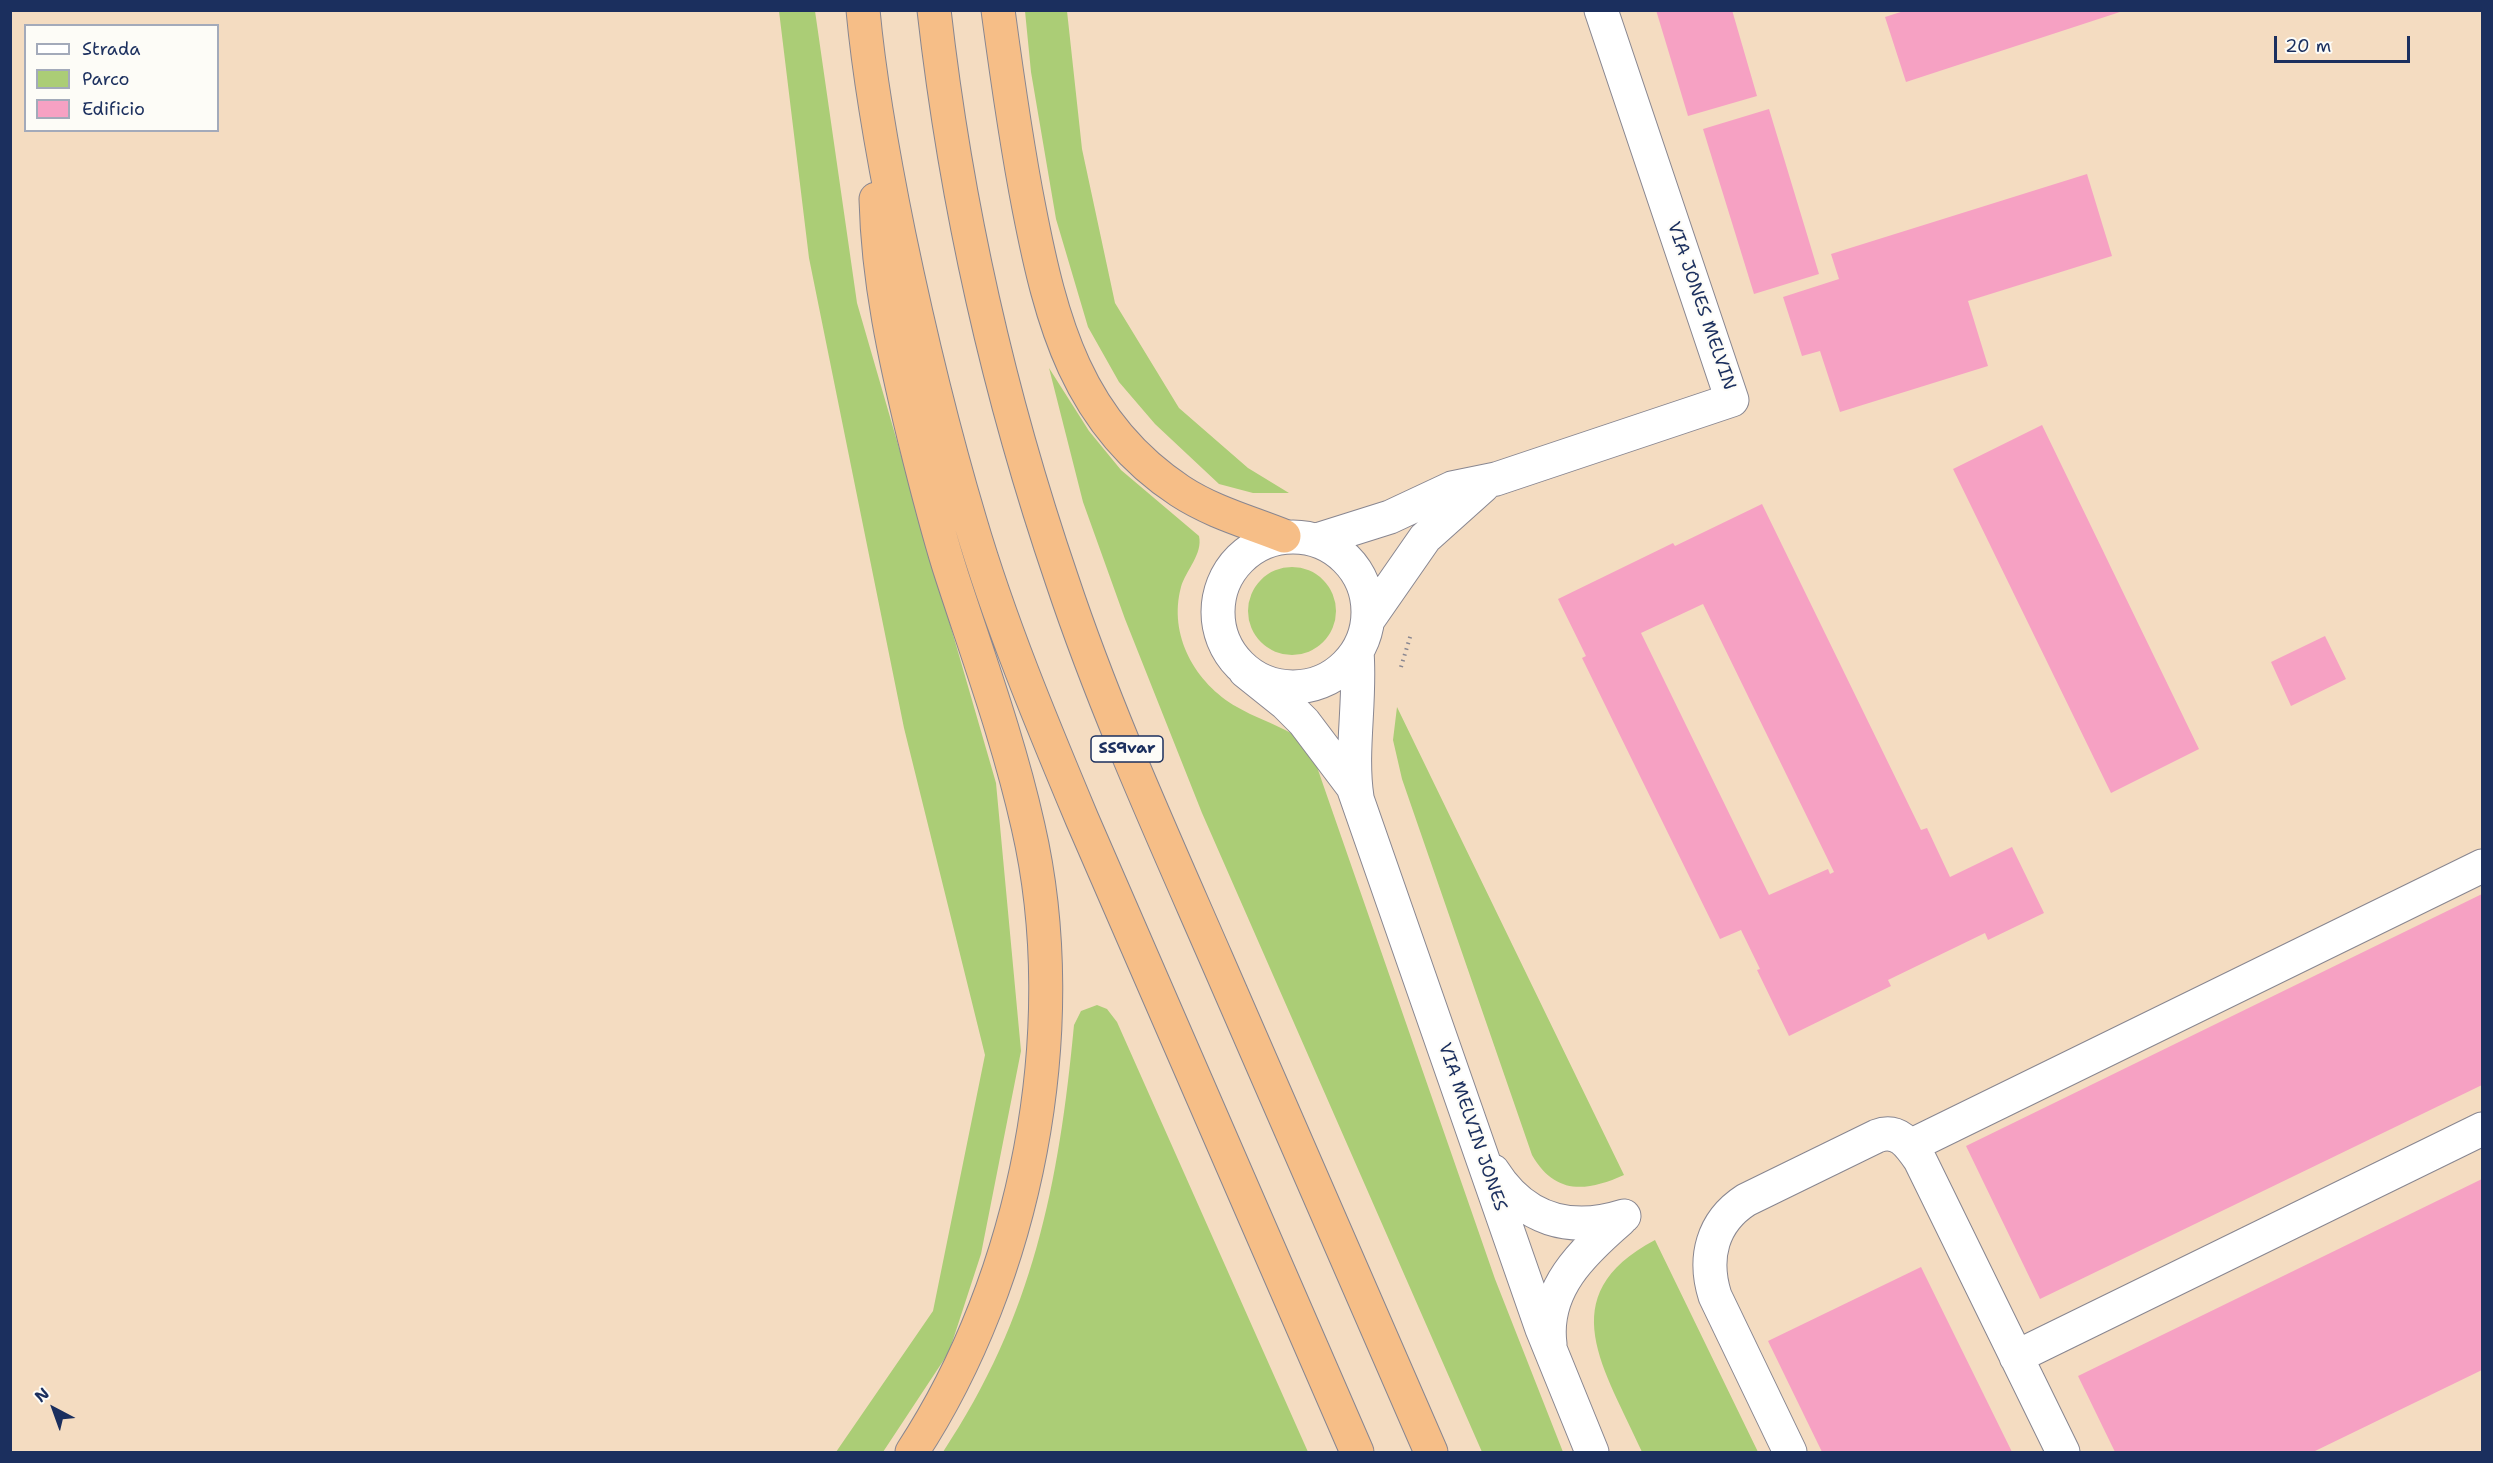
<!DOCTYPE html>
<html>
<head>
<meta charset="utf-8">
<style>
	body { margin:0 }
	#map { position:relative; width:2493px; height:1463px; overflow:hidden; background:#f4dcc1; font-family:"Shantell Sans",sans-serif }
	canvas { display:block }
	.frame { position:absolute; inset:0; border:12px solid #1b2f5e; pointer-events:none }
	.legend { position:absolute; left:24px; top:24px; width:195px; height:108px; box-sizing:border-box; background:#fdfcf7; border:2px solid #a3aaba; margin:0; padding:8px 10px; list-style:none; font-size:18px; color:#1b2f5e }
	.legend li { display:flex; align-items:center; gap:12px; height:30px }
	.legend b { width:30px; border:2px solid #a3aaba }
	.north { position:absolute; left:24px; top:1379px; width:60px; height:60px; -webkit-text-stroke:4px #fdfcf7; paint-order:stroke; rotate:319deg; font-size:16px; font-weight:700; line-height:24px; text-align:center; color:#1b2f5e }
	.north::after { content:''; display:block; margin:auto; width:21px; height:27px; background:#1b2f5e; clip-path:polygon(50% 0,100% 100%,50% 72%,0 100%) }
	.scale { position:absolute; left:2274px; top:36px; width:136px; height:27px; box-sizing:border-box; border:3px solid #1b2f5e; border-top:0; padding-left:8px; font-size:18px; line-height:21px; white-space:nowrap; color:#1b2f5e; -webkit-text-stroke:4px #fdfcf7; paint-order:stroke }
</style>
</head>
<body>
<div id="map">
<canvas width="2493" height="1463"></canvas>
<div class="frame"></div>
<ul class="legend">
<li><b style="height:8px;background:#fff"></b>Strada</li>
<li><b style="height:16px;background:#abcd76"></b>Parco</li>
<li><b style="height:16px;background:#f6a1c3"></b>Edificio</li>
</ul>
<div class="north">N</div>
<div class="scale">20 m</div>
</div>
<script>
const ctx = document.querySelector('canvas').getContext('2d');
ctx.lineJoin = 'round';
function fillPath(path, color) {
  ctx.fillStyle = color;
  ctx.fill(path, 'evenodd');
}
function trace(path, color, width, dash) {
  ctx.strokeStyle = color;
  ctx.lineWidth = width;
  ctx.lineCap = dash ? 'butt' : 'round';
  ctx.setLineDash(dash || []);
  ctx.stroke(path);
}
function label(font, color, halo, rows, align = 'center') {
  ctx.font = font + ' "Shantell Sans",sans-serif';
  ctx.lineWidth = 4.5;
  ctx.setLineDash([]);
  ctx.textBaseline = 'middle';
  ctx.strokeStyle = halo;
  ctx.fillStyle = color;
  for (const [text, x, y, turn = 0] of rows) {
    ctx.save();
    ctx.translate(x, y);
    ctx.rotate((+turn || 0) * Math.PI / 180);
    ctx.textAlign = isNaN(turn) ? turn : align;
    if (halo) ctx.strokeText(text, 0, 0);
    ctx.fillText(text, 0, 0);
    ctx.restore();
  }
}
fillPath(new Path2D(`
	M779 11H815L857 303 996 783 1021 1051 981 1254 949 1352 883 1452H836L933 1311 985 1055 904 728 809 258Z
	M1025 11H1067L1082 149 1115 303 1179 408 1248 468 1289 493H1253L1219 484 1155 424 1119 382 1088 327 1056 219 1031 72Z
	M1049 368 1089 431 1121 470 1199 536C1203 554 1186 570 1181 587 1168 635 1195 683 1237 707 1254 717 1273 723 1291 733L1298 740 1317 767 1495 1279 1563 1452H1482L1202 813 1125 619 1083 502Z
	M1248 611a44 44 0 1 1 88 0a44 44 0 1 1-88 0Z
	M1397 707 1624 1175C1586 1192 1555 1195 1532 1155L1402 779 1393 740Z
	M1097 1005 1107 1009 1117 1022 1308 1452H943C1033 1317 1059 1184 1074 1025L1081 1011Z
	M1655 1240 1758 1452H1642C1606 1370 1549 1296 1655 1240Z`), '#abcd76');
fillPath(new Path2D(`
	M1656 10H1732L1757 96 1688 116Z
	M1907 10H2123V11L1906 82 1885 17Z
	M1769 109 1819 274 1754 294 1703 129Z
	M2087 174 2112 256 1968 301 1988 366 1840 412 1820 351 1802 356 1783 297 1839 279 1831 254Z
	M2042 425 2199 749 2111 793 1953 469Z
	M1762 504 1921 830 1927 828 1950 877 2012 847 2044 913 1988 940 1985 933 1888 980 1891 986 1789 1036 1757 970 1760 969 1741 930 1720 939 1582 658 1586 656 1558 599 1673 543 1675 546ZM1703 604 1834 872 1830 874 1828 869 1769 895 1641 633Z
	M2325 636 2346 679 2291 706 2271 662Z
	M2482 894V1085L2040 1299 1966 1146Z
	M2482 1179V1370L2313 1452H2115L2078 1376Z
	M1921 1267 2012 1452H1822L1768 1341Z`), '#f6a1c3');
const minor = new Path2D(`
	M1218 612a75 75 0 1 1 150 0a75 75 0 1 1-150 0Z
	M1317 540 1390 517 1452 488 1496 479 1732 400 1601 10
	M1368 620 1425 538 1483 486
	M1357 652C1361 699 1350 752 1357 797
	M1245 671 1285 703 1304 722 1353 787 1542 1329 1592 1452
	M1910 1146 2482 866
	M1493 1171C1524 1220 1570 1233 1624 1216
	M1550 1344C1543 1289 1583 1252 1620 1220
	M2016 1357 2482 1129
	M1790 1452 1715 1296C1703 1258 1712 1222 1746 1200L1877 1136C1898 1128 1909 1144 1920 1160L2063 1452`);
const highway = new Path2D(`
	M863 10C870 86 884 161 899 235 919 331 942 427 970 521 1000 623 1041 721 1082 819L1357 1452
	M934 10C956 204 999 396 1062 580 1105 709 1162 834 1216 958 1288 1123 1359 1288 1431 1452
	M998 10C1007 77 1016 142 1029 208 1051 321 1077 423 1180 491 1212 512 1249 522 1284 536
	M876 199C878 281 895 358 914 437 926 484 937 530 952 576 979 659 1009 741 1028 826 1075 1030 1026 1278 912 1452`);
trace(minor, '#888690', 35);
trace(highway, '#888690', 35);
trace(new Path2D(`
	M1401 667 1411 634`), '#888690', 4, [1.5, 4.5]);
trace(minor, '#fff', 33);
trace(highway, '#f6be87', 33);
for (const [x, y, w] of [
	[1127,749,72]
]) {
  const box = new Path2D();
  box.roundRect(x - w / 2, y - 13, w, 26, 4.5);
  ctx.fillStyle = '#fdfcf7';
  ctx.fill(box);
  trace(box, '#1b2f5e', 1.5);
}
label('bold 16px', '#1b2f5e', null, [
	["SS9var",1127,749]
]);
label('18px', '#1b2f5e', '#fdfcf7', [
	["VIA JONES MELVIN",1701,306,71],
	["VIA MELVIN JONES",1472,1127,71]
]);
</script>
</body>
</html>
